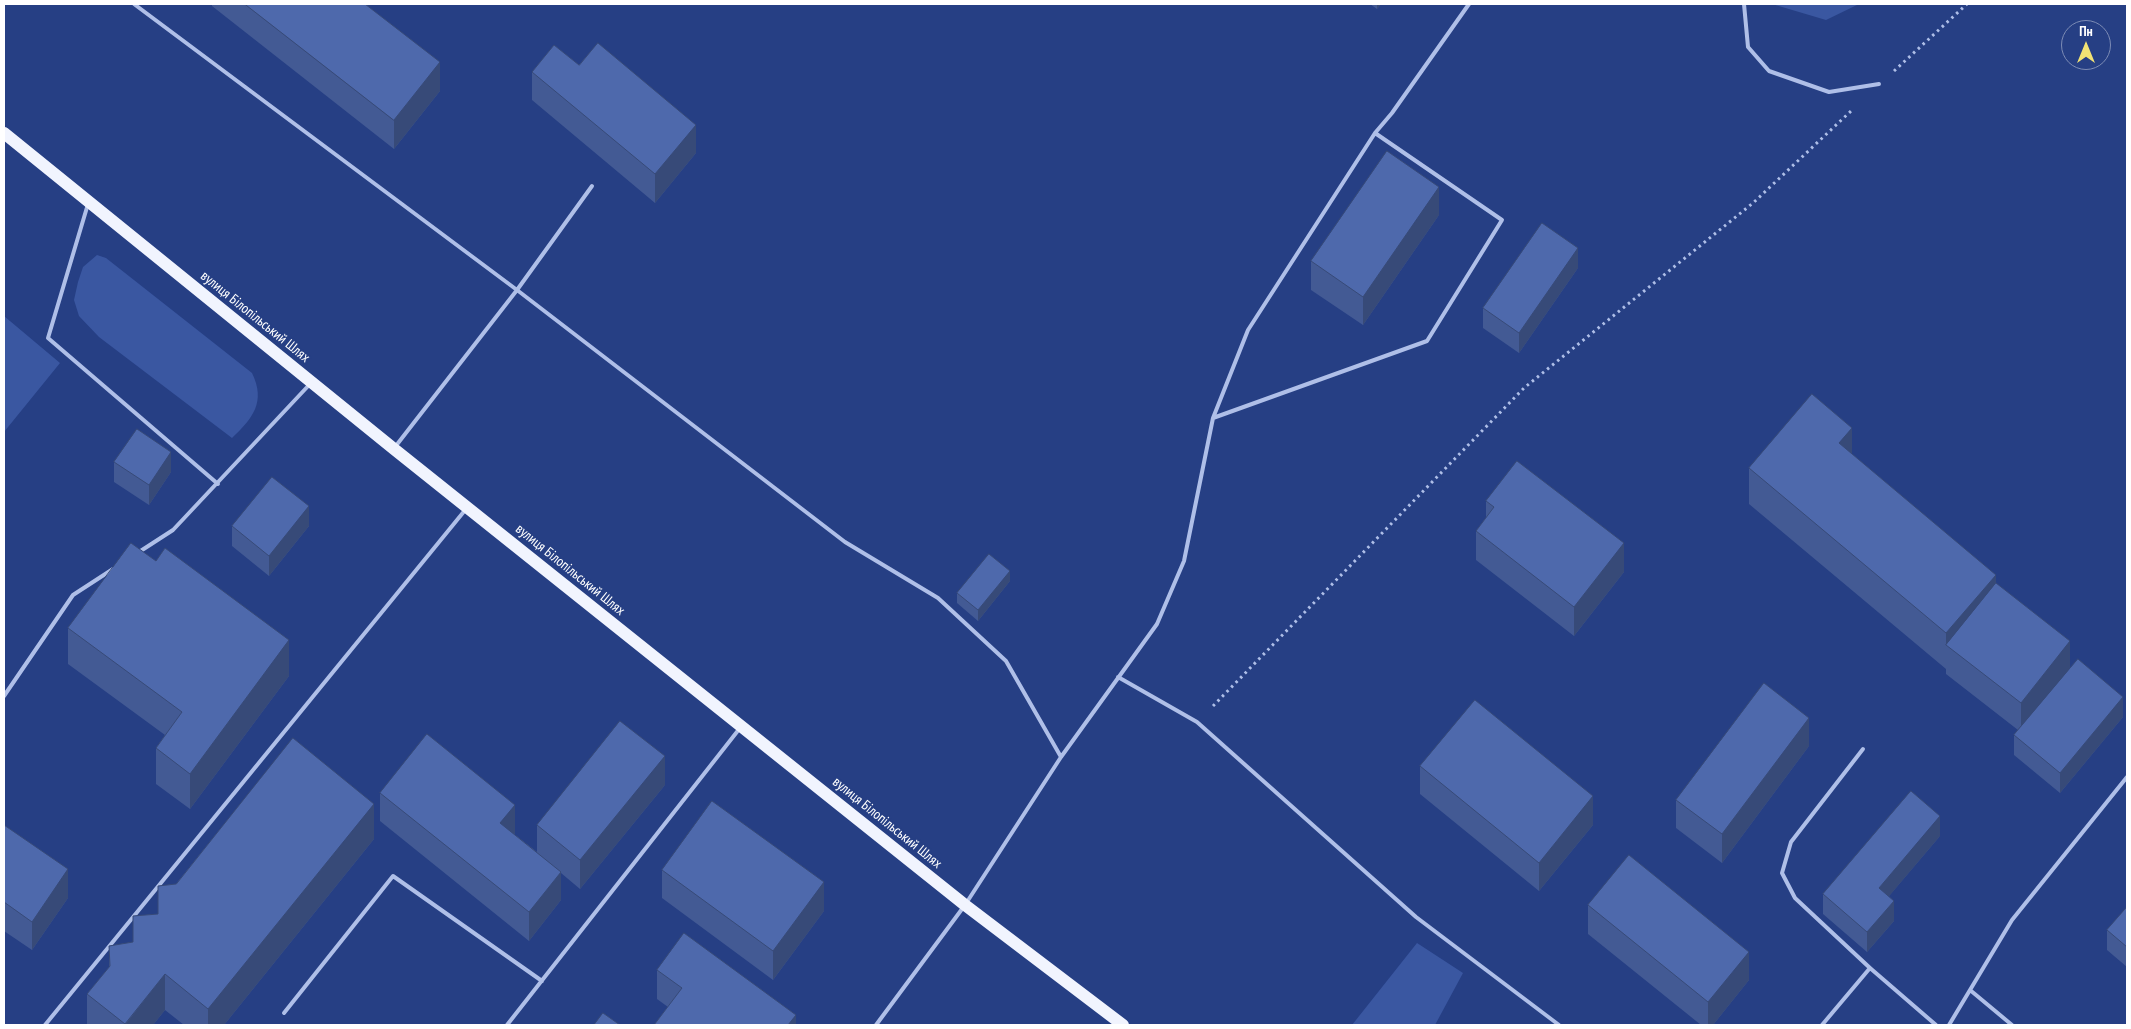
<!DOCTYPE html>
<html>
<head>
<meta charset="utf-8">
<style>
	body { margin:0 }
	#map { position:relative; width:2131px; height:1029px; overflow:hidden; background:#263f84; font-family:"PT Sans Narrow",sans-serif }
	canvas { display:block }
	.frame { position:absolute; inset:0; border:5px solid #fff; pointer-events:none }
	.north { position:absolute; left:2061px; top:20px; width:50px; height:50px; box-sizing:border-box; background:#263f84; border:1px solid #7d8cb5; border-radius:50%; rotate:0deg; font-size:14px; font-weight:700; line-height:20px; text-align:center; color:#fff }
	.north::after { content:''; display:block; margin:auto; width:18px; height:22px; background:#f1e274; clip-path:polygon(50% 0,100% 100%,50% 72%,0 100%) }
</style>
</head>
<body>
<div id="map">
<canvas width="2131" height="1029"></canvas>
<div class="frame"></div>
<div class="north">Пн</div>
</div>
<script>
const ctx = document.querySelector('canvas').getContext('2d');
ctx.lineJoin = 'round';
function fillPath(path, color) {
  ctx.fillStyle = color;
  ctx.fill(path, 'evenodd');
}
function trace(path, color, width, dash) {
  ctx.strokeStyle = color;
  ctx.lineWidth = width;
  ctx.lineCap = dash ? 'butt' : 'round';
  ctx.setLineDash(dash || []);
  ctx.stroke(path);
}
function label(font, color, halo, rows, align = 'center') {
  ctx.font = font + ' "PT Sans Narrow",sans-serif';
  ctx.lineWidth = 4;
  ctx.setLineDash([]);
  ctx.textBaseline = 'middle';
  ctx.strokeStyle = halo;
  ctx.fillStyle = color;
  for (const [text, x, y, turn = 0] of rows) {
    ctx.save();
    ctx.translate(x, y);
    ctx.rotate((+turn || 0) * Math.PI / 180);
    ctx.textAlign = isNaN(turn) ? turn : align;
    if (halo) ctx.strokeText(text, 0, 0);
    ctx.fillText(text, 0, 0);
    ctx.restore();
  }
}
fillPath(new Path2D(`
	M1772 4H1859L1826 20Z
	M97 255 106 258 252 373C266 402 253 418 232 438L99 337 79 316 74 300 78 282 83 267Z
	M4 316 60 363 4 432Z
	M1417 943 1463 973 1435 1025H1352Z`), '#3a57a1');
trace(new Path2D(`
	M1894 71 1967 4
	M1213 706 1524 388 1753 203 1851 111`), '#afbfe8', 3, [2.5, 4]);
trace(new Path2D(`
	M134 4 517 290 845 542 938 598 1006 661 1061 757 965 905 876 1025
	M1744 4 1748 47 1769 71 1829 92 1879 84
	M88 204 48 338 218 484
	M1213 418 1248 330 1375 133
	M395 447 517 290 592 186
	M139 552 173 530 310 384
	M1118 677 1197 722 1416 917 1559 1025
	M4 696 73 595 113 569
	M1061 757 1157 624 1184 561 1213 418 1427 341 1502 220 1375 133 1392 113 1469 4
	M1870 968 1936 1025
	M1970 990 2012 1025
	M284 1013 393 876 542 981
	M45 1025 466 509
	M507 1025 740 728
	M1822 1025 1870 968 1795 898 1782 873 1791 842 1863 749
	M1949 1025 2012 920 2127 777`), '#afbfe8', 4);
trace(new Path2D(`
	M4 133 394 449 965 905 1123 1025`), '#f1f4fe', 12);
fillPath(new Path2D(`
	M212 4H365L440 91 394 149 212 6Z
	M1370 4H1381L1377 9Z
	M579 65 696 153 655 203 532 100V72Z
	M1439 215 1363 325 1311 290V261Z
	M1578 268 1519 353 1483 328V308Z
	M1852 454 1996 583 2070 668 2123 717 2060 793 2014 755V735L2018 730 1946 674V669L1749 504V468Z
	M114 462 171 472 149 505 114 482Z
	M1486 501 1624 572 1574 636 1476 560V531L1486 518Z
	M232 526H309L269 576 232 546Z
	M1010 581 978 621 957 603V593Z
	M68 628 289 676 190 809 156 784V748L165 735 68 664Z
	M1809 746 1722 863 1676 828V800Z
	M1420 766 1593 825 1539 891 1420 794Z
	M665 785 580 889 561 873V900L529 941 380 821V793L515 833 514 834 537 852V825Z
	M4 825 68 898 32 950 4 931Z
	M1940 836 1889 896 1894 921 1867 952 1823 914V894Z
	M374 839 224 1025H184L165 1010 153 1025H87V994L109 968V946L133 942V916L158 914V886L176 884Z
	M662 870 824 911 773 980 662 898Z
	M1588 905 1749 980 1713 1025H1701L1588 934Z
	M2127 907V967L2107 950V930Z
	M657 970 796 1025 668 1007 657 999Z`), '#435a94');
fillPath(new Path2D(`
	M1377 4H1381L1377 9Z
	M440 62V91L394 149V120Z
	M696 125V153L655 203V174Z
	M1439 187V215L1363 325V297Z
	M1578 248V268L1519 353V333Z
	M1852 428V464L1839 443Z
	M171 452V472L149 505V485Z
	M309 506V526L269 576V556Z
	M1624 543V572L1574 636V607Z
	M1010 571V581L978 621V610Z
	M1996 575V611L1946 645V633Z
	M289 640V676L190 809V774Z
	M2070 641V669L2021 732V703Z
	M2123 697V717L2060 793V773Z
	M1809 718V746L1722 863V834Z
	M665 756V785L580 889V860Z
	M1593 796V825L1539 891V863Z
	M374 804V839L224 1025H208V1009Z
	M515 805V833L500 851V823Z
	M1940 816V836L1879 908V888Z
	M68 869V898L32 950V922Z
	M561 872V900L529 941V912Z
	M824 882V911L773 980V951Z
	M1894 901V921L1867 952V932Z
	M1749 952V980L1713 1025H1708V1002Z
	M165 974V1010L153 1025H125Z
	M796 1015V1025H788Z`), '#374a78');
const building = new Path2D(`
	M245 4H365L440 62 394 120Z
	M598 43 696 125 655 174 532 72 554 45 579 65Z
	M1387 151 1439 187 1363 297 1311 261Z
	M1542 223 1578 248 1519 333 1483 308Z
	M1812 394 1852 428 1839 443 1996 575 1946 633 1749 468Z
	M137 429 171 452 149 485 114 462Z
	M1517 461 1624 543 1574 607 1476 531 1494 507 1486 501Z
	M272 477 309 506 269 556 232 526Z
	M131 543 156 561 165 548 289 640 190 774 156 748 182 712 68 628Z
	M989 554 1010 571 978 610 957 593Z
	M1996 583 2070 641 2021 703 1946 645Z
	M2078 659 2123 697 2060 773 2014 735Z
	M1764 683 1809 718 1722 834 1676 800Z
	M1475 700 1593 796 1539 863 1420 766Z
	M620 721 665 756 580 860 537 825Z
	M427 734 515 805 500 823 561 872 529 912 380 793Z
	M293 738 374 804 208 1009 165 974 125 1024 87 994 110 966 109 946 133 942V916L158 914V886L176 884Z
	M1911 791 1940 816 1879 888 1894 901 1867 932 1823 894Z
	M712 801 824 882 773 951 662 870Z
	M4 825 68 869 32 922 4 902Z
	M1629 855 1749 952 1708 1002 1588 905Z
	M2127 907V947L2107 930Z
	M684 933 796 1015 788 1025H654L682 988 657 970Z
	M603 1013 620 1025H594Z`);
fillPath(building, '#4e69ac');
trace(building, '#374a78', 1);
label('14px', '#fff', '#263f84', [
	["вулиця Білопільський Шлях",255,317,39],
	["вулиця Білопільський Шлях",570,570,39],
	["вулиця Білопільський Шлях",887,823,39]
]);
</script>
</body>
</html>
